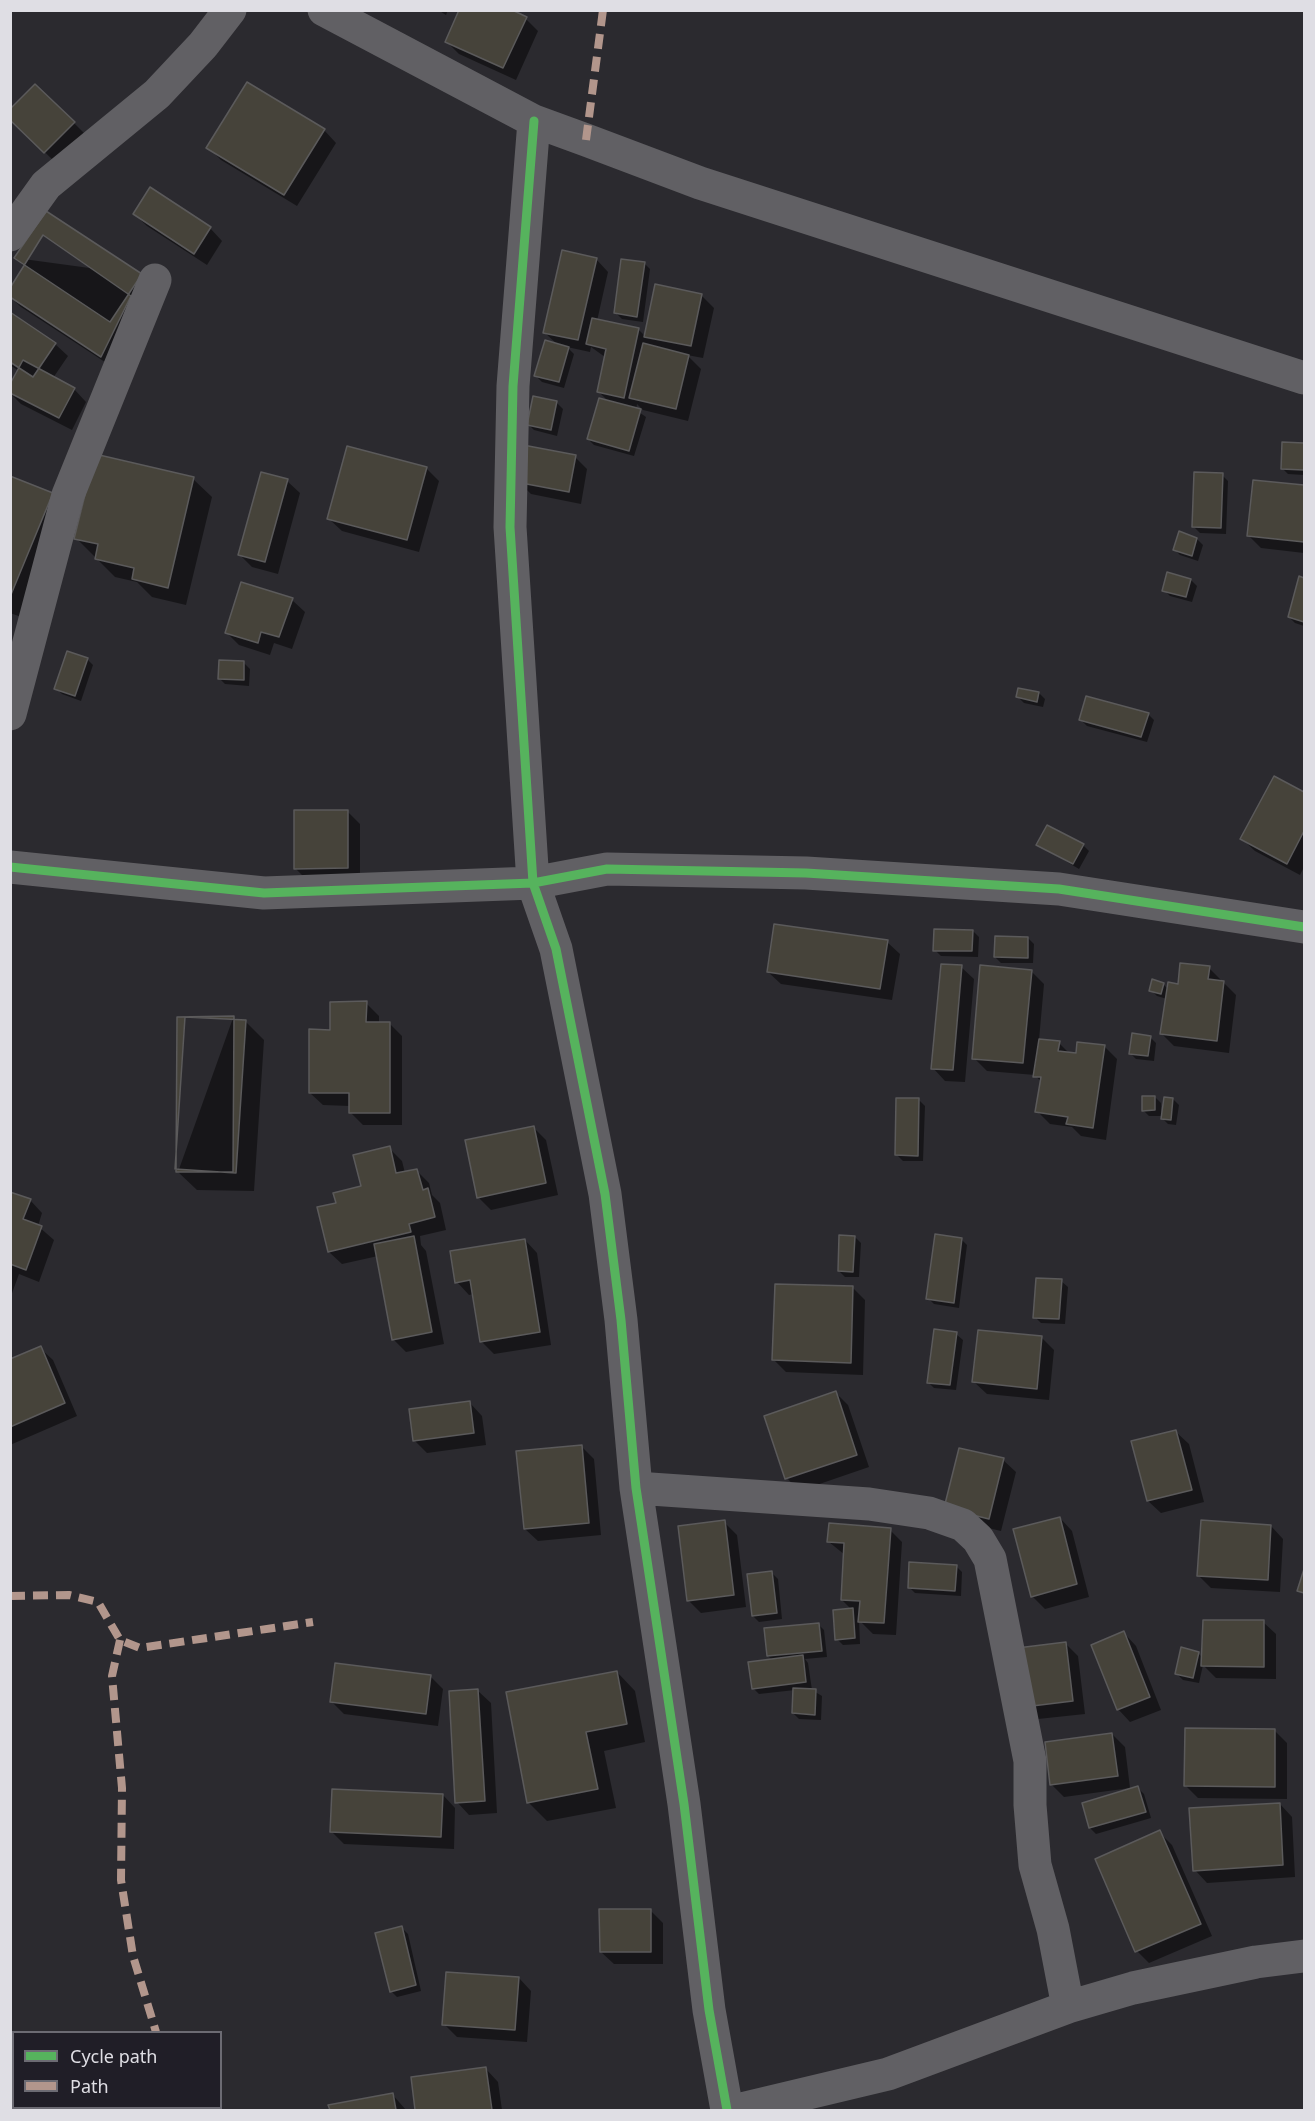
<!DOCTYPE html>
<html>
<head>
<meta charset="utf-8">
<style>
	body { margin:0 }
	#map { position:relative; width:1315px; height:2121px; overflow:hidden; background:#2b2a2f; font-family:"Noto Sans",sans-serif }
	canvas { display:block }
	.frame { position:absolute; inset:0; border:12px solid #dfdee4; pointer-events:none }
	.legend { position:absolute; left:12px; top:2031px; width:210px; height:78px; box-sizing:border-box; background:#201e27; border:2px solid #6c6b73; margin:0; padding:8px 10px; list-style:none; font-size:18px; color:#dfdee4 }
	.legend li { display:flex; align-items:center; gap:12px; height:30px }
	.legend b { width:30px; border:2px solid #6c6b73 }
</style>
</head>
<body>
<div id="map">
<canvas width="1315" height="2121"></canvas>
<div class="frame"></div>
<ul class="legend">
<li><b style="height:8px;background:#56b35d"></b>Cycle path</li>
<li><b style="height:8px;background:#b2968c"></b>Path</li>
</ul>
</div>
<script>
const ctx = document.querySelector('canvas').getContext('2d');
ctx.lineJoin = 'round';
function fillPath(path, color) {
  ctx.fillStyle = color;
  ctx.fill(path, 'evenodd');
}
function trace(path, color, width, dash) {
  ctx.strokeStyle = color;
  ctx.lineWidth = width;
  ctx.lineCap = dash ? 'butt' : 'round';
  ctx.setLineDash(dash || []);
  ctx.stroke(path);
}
fillPath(new Path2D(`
	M438 10H448L446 15Z
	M526 19 538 31 516 80 459 54 447 42Z
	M10 118 74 123 86 135 58 165Z
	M324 130 336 143 297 206 221 160 208 147Z
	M134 214 210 228 222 241 207 265 147 226Z
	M16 258 141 275 114 368 21 307 10 297 25 267Z
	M596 259 608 272 597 321 638 329 645 336 701 295 714 308 703 358 687 355 701 369 688 421 643 410 637 404 636 410 646 417 634 456 594 445 588 439 609 402 598 391 605 357 591 347 590 352 567 347 574 354 564 388 542 382 536 376 558 345 545 333Z
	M644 263 650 269 643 322 622 319 616 313Z
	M10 314 55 344 68 356 53 378 74 389 86 402 72 430 21 404 10 393 19 371 10 365Z
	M557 403 563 409 557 436 534 430 528 424Z
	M1284 443 1304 444V475L1288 474 1282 468Z
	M575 457 587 469 581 504 531 494 518 481Z
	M426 468 439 481 419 552 342 531 329 519Z
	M1222 475 1228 481 1226 534 1200 533 1194 527Z
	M10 477 52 494 27 619 10 613Z
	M193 479 212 497 186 605 152 597 137 582 115 577 76 538Z
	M287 481 300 493 278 574 252 567 239 554Z
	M1255 482 1304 487V553L1261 548 1248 535Z
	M1197 539 1203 545 1198 561 1180 555 1174 549Z
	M1300 578 1304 579V626L1295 623 1289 617Z
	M1191 580 1197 586 1192 602 1170 596 1164 590Z
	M292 600 305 612 292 649 274 643 270 655 239 645 226 632Z
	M87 659 93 665 81 701 62 694 56 688Z
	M244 663 250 669 249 686 225 684 219 678Z
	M1039 693 1045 699 1043 707 1024 703 1018 697Z
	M1148 714 1154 720 1147 742 1087 726 1081 720Z
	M1275 778 1304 794V867L1300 875 1255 851 1242 839Z
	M347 811 360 824V880L308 881 295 868Z
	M1038 845H1083L1089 851 1079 869Z
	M973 931 979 937 978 957 941 956 935 950Z
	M1028 938 1034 944 1033 963H1001L995 957Z
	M887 942 900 954 892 1000 781 984 768 972Z
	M961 967 974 979 965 1082 945 1081 933 1068Z
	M1209 968 1236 995 1229 1053 1174 1046 1162 1034 1167 999 1157 996 1151 990 1163 984 1168 989 1179 986Z
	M1031 971 1044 984 1039 1040 1059 1043 1070 1054 1077 1055 1079 1043 1105 1047 1117 1059 1106 1140 1081 1136 1072 1127 1050 1124 1037 1111 1042 1083 1035 1075 987 1071 974 1058Z
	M366 1003 379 1016V1024H390L402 1036V1125H363L350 1112V1106L323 1105 310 1093 331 1031Z
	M233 1018 245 1021 264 1040 254 1191 197 1190 178 1172Z
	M1150 1037 1156 1043 1154 1061 1136 1059 1130 1053Z
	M1155 1097 1161 1103V1116H1149L1143 1110Z
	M1173 1099 1179 1105 1176 1125 1168 1124 1162 1118Z
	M919 1100 925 1106 923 1161H903L897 1155Z
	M534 1128 546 1140 558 1195 491 1210 478 1197Z
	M389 1148 402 1161 405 1173 416 1170 429 1183 432 1195 440 1203 446 1230 420 1236 421 1245 426 1251 444 1344 406 1352 393 1339 378 1256 342 1264 329 1252 337 1204 363 1187Z
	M10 1194 30 1200 42 1213 38 1226 54 1240 39 1282 19 1274 11 1296Z
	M855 1237 861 1243 859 1277H845L839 1271Z
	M961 1239 967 1245 959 1308 934 1304 928 1298Z
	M525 1240 537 1253 551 1345 494 1354 481 1341 474 1294 469 1295 457 1282Z
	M1061 1281 1068 1287 1065 1324 1041 1323 1035 1317Z
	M853 1288 865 1300 863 1375 786 1372 774 1360Z
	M956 1334 963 1340 956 1390 934 1388 928 1382Z
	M1041 1337 1054 1350 1049 1400 987 1394 974 1382Z
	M40 1348 53 1360 77 1416 10 1445V1360Z
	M836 1393 848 1405 869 1467 799 1491 787 1478Z
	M470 1403 482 1416 486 1445 427 1453 414 1440Z
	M1176 1432 1189 1444 1204 1502 1161 1513 1148 1501Z
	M581 1446 594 1459 601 1535 538 1541 525 1529Z
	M1003 1460 1016 1472 1001 1531 959 1521Z
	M1060 1518 1072 1531 1089 1597 1045 1609 1032 1596Z
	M724 1522 737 1535 746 1607 701 1613 688 1600Z
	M1271 1526 1283 1539 1280 1592 1211 1588 1198 1575Z
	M890 1530 902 1542 896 1635 873 1634 859 1620 860 1644 843 1645 837 1639 852 1610 842 1600 845 1555 829 1542Z
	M956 1566 962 1572 961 1596 915 1593 909 1587Z
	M772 1573 778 1579 782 1619 759 1622 753 1616Z
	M1263 1622 1276 1634V1679L1216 1678 1203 1665 1199 1683 1183 1680 1177 1674 1198 1653 1203 1658Z
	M818 1624 824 1630 827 1657 805 1659 808 1663 812 1690 822 1696 821 1720 799 1719 793 1713 795 1690 759 1694 753 1688 772 1660 768 1656Z
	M1124 1633 1136 1646 1161 1710 1130 1722 1118 1709Z
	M1065 1643 1078 1656 1085 1714 1038 1719 1025 1707Z
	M617 1672 635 1691 645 1742 604 1751 616 1808 547 1821 529 1803 508 1693Z
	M430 1676 443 1689 438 1726 344 1714 332 1702Z
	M478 1691 491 1703 497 1813 469 1815 457 1802Z
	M1274 1730 1287 1743V1799L1198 1798 1186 1786Z
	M1112 1734 1125 1747 1130 1788 1064 1797 1052 1785Z
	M1138 1788 1144 1794 1151 1818 1096 1834 1090 1828Z
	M443 1795 455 1808 454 1849 344 1844 332 1832Z
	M1280 1804 1292 1817 1295 1877 1207 1883 1195 1870Z
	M1159 1832 1172 1845 1212 1936 1149 1963 1137 1951Z
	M650 1910 663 1923V1964H614L601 1952Z
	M402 1928 408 1934 421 1991 397 1997 391 1991Z
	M519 1978 531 1991 527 2042 457 2037 444 2024Z
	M486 2069 498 2082 502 2110H417L413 2079Z
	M392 2094 406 2110H331L330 2106Z`), '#0007');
const building = new Path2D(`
	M459 10H512L527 17 503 68 445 42Z
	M247 82 325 129 284 195 206 148Z
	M35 84 75 122 44 153 10 120V109Z
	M150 187 211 227 194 254 133 214Z
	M46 211 142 274 110 322 14 258Z
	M43 235 131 296 101 357 10 297V288Z
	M562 250 597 258 578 340 543 333Z
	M621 259 645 262 637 317 614 313Z
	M655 284 702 294 691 346 644 337Z
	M10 312 56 343 33 377 10 362Z
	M592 318 639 328 624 398 597 392 606 349 586 344Z
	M545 340 569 347 559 382 534 376Z
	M643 343 689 355 676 409 629 398Z
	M23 360 75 388 59 418 10 393V384Z
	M533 396 557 401 551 430 527 425Z
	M599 398 641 409 629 451 587 439Z
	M1282 442 1304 443V470L1281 469Z
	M523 445 576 455 569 492 516 482Z
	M347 446 427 467 407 540 327 519Z
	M95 454 194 477 168 588 132 579 134 568 95 559 98 544 74 539Z
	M261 472 288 479 265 562 238 555Z
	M1194 472 1223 473 1221 528 1192 527Z
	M10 476 53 493 10 597Z
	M1253 480 1304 485V542L1247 536Z
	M1179 531 1197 538 1192 556 1173 550Z
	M1167 572 1191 579 1186 597 1162 591Z
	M1299 576 1304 578V622L1288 617Z
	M241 582 293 598 279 637 261 632 258 643 225 633Z
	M67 651 88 658 75 696 54 689Z
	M219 660 244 661V680L218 679Z
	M1018 688 1039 692 1037 702 1016 697Z
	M1086 696 1149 713 1141 737 1079 720Z
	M1274 776 1304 792V831L1287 864 1240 839Z
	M294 810H348V868L294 869Z
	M1047 825 1084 844 1073 864 1036 845Z
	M774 924 888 940 880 989 767 972Z
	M934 929 973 930 972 951H933Z
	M995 936 1028 937V958L994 957Z
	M1180 963 1210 966 1208 979 1224 981 1217 1041 1160 1034 1168 982 1178 984Z
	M941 964 962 965 953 1070 931 1069Z
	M980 965 1032 970 1023 1063 972 1059Z
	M1152 979 1164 983 1161 994 1149 991Z
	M367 1001 366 1022H390V1113H349V1093H309V1029L330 1030V1002Z
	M234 1016 233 1172H176L177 1017Z
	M185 1017 246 1020 236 1173 175 1169Z
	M1132 1033 1151 1036 1148 1056 1129 1054Z
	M1039 1039 1060 1041 1058 1051 1076 1053 1077 1042 1105 1045 1093 1128 1066 1124 1068 1117 1035 1112 1041 1077H1033Z
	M1142 1096H1155V1110L1142 1111Z
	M1164 1097 1173 1098 1171 1120 1161 1119Z
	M896 1098H919L918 1156 895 1155Z
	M534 1126 546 1183 477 1198 465 1140Z
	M390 1146 396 1173 417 1169 423 1190 428 1188 435 1217 409 1224 411 1232 328 1252 317 1207 336 1203 333 1193 361 1186 353 1155Z
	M10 1192 31 1199 23 1219 42 1226 26 1270 10 1264Z
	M935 1234 962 1238 954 1303 926 1299Z
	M839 1235 855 1236 853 1272 838 1271Z
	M414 1236 432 1332 392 1340 374 1244Z
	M525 1239 540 1332 480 1342 470 1280 455 1283 450 1251Z
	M1036 1278 1062 1279 1059 1319 1033 1318Z
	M775 1284 853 1286 851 1363 772 1360Z
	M934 1329 957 1332 950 1385 927 1383Z
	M978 1330 1042 1336 1037 1389 972 1382Z
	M41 1346 65 1403 10 1427V1359Z
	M836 1391 857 1455 785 1479 764 1416Z
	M470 1401 474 1433 413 1441 409 1409Z
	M1176 1430 1192 1490 1147 1501 1131 1441Z
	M582 1445 589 1523 524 1529 516 1451Z
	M959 1448 1004 1458 989 1519 944 1508Z
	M1060 1517 1077 1584 1031 1597 1013 1529Z
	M725 1520 734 1595 687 1601 678 1526Z
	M1201 1520 1271 1525 1268 1580 1197 1576Z
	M829 1523 891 1528 884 1623 858 1622 860 1601 841 1600 844 1543 827 1542Z
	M909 1562 957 1565 955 1591 908 1588Z
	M1304 1569V1593L1297 1591Z
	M772 1571 777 1613 752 1616 747 1574Z
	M853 1608 855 1638 835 1640 833 1610Z
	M1203 1620H1264V1667L1201 1666Z
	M819 1623 822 1651 767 1656 764 1628Z
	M1124 1631 1150 1697 1117 1710 1091 1645Z
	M1066 1642 1073 1701 1024 1707 1017 1648Z
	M1181 1647 1199 1652 1193 1678 1175 1674Z
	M803 1655 806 1682 752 1689 748 1662Z
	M335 1663 431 1675 426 1714 330 1702Z
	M617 1671 627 1724 586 1732 598 1789 527 1803 506 1692Z
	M793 1688 816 1689 815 1715 792 1713Z
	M478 1689 485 1801 455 1803 449 1691Z
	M1185 1728 1275 1729V1787L1184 1786Z
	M1112 1733 1118 1776 1050 1785 1045 1742Z
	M1138 1786 1146 1812 1089 1828 1082 1803Z
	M332 1789 443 1794 441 1837 330 1832Z
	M1280 1803 1283 1865 1193 1871 1189 1808Z
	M1160 1830 1201 1924 1135 1952 1095 1859Z
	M599 1909H651V1952H600Z
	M402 1926 416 1985 390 1992 375 1933Z
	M446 1972 519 1977 515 2030 442 2025Z
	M486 2067 492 2110H415L411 2077Z
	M393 2093 396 2110H330L328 2105Z`);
fillPath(building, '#46433a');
trace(building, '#5b5a5b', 1.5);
trace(new Path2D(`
	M324 10 534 121 586 140 700 183 1304 378
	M534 121 513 386 510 527 533 883 556 949 605 1194 621 1320 636 1488 684 1804 709 2010 727 2110
	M10 235 46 185 157 94 203 45 230 10
	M10 714 68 495 155 280
	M10 867 264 893 533 883 607 869 806 873 1059 889 1304 927
	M636 1488 869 1504 929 1513 963 1525 978 1539 990 1559 1030 1761V1805L1035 1865 1053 1929 1068 2007
	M737 2110 888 2074 1068 2007 1133 1988 1256 1962 1304 1956`), '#616064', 33);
trace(new Path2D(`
	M586 140 603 10
	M10 1596 69 1595 98 1602 120 1640 140 1648 313 1622
	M120 1640 112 1676 122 1788 121 1880 133 1956 156 2032`), '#b2968c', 8, [15, 8]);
trace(new Path2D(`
	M534 121 513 386 510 527 533 883 556 949 605 1194 621 1320 636 1488 684 1804 709 2010 727 2110
	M10 867 264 893 533 883 607 869 806 873 1059 889 1304 927`), '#56b35d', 9);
</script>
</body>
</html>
